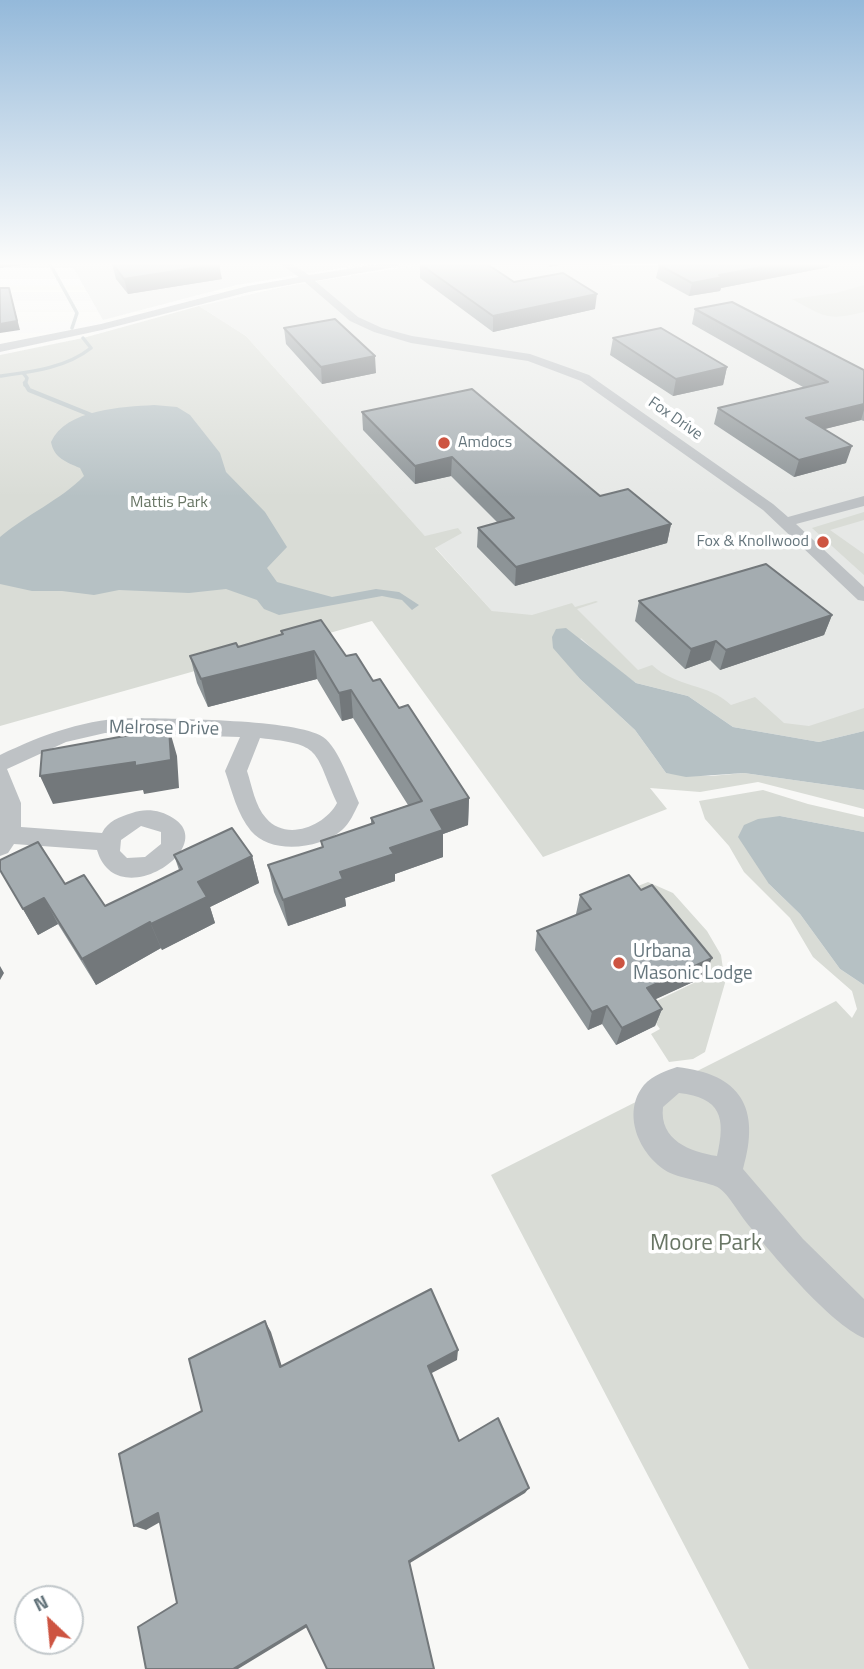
<!DOCTYPE html>
<html>
<head>
<meta charset="utf-8">
<style>
	body { margin:0 }
	#map { position:relative; width:864px; height:1669px; overflow:hidden; background:#f8f8f6; font-family:"Titillium Web",sans-serif }
	canvas { display:block }
	.north { position:absolute; left:14px; top:1585px; width:70px; height:70px; box-sizing:border-box; background:#fff; border:2px solid #c2c8cb; border-radius:50%; rotate:334deg; font-size:19px; font-weight:700; line-height:28px; text-align:center; color:#66767d }
	.north::after { content:''; display:block; margin:auto; width:24px; height:32px; background:#cd5441; clip-path:polygon(50% 0,100% 100%,50% 72%,0 100%) }
</style>
</head>
<body>
<div id="map">
<canvas width="864" height="1669"></canvas>
<div class="north">N</div>
</div>
<script>
const ctx = document.querySelector('canvas').getContext('2d');
ctx.lineJoin = 'round';
function fillPath(path, color) {
  ctx.fillStyle = color;
  ctx.fill(path, 'evenodd');
}
function trace(path, color, width, dash) {
  ctx.strokeStyle = color;
  ctx.lineWidth = width;
  ctx.lineCap = dash ? 'butt' : 'round';
  ctx.setLineDash(dash || []);
  ctx.stroke(path);
}
function label(font, color, halo, rows, align = 'center') {
  ctx.font = font + ' "Titillium Web",sans-serif';
  ctx.lineWidth = 7;
  ctx.setLineDash([]);
  ctx.textBaseline = 'middle';
  ctx.strokeStyle = halo;
  ctx.fillStyle = color;
  for (const [text, x, y, turn = 0] of rows) {
    ctx.save();
    ctx.translate(x, y);
    ctx.rotate((+turn || 0) * Math.PI / 180);
    ctx.textAlign = isNaN(turn) ? turn : align;
    if (halo) ctx.strokeText(text, 0, 0);
    ctx.fillText(text, 0, 0);
    ctx.restore();
  }
}
fillPath(new Path2D(`
	M71 264H365L237 285 103 320Z
	M426 264 864 265V721L805 735 641 677 519 619 492 611 246 336 199 306 287 286Z`), '#e6e8e6');
fillPath(new Path2D(`
	M864 285V312C827 321 825 317 792 299L836 293Z
	M199 306 246 336 425 536 458 528 462 533 435 548 492 611 532 615 572 603 575 607 596 601 598 602 577 609 638 670 652 665C677 688 708 683 731 705L755 697 784 723 809 726 864 708V731L819 742 733 727 688 696 636 683 608 663 581 638 567 663 580 679 635 730 666 773 711 776 744 773 864 790V809L758 782 700 792 650 788 667 809 543 857 372 621 0 726V355L83 338Z
	M864 512V520L830 530 864 554V575L812 528Z
	M763 790 808 804 864 817V832L780 816 769 884 800 914 840 969 864 985V1669H749L491 1175 836 1001 852 1018 857 1009 852 991 813 957 790 918 744 872 729 846 705 819 699 801Z
	M648 882 673 893 707 931 721 955 725 983 705 1052 693 1059 669 1062 651 1034 660 1029 644 1007 706 977 633 888Z`), '#d9dcd6');
fillPath(new Path2D(`
	M154 405 177 407 190 415 220 453 226 472 265 512 287 547 267 568 277 582 332 597 376 589 399 592 419 605 412 610 402 600 382 596 279 615 264 609 257 600 226 589 189 593 119 590 94 595 62 591H32L0 584V537C26 515 62 499 84 476L80 468C66 462 54 458 51 442 66 409 122 407 154 405Z
	M566 628 636 683 688 696 733 727 819 742 864 731V790L744 773 686 777 666 773 635 730 580 679 553 648 552 637 556 629Z
	M780 816 864 832V985L840 969 800 914 769 884 738 837 744 825 758 819Z`), '#b6c1c4');
trace(new Path2D(`
	M50 264 77 313 72 328
	M24 374 27 378 25 385
	M0 376C31 372 66 368 91 348L83 338`), '#b6c1c4', 3.5);
trace(new Path2D(`
	M25 383 29 390 91 415`), '#b6c1c4', 4.5);
fillPath(new Path2D(`
	M280 264H292L309 275 379 264H400L395 267 315 281 358 317 382 328 412 336 530 354 589 375 773 504 788 517 864 496V506L796 524 864 587V601L858 600 763 510 581 381 528 361 411 343 374 332 350 321 305 282 249 292 102 330 0 352V344L101 324 248 286 299 277Z
	M137 718C173 719 297 719 323 737 339 748 351 786 359 803 354 813 350 823 342 830 320 849 271 855 251 831 237 814 232 791 225 771L240 737 105 733 66 742 7 769 21 803V827L102 833C108 821 119 817 132 813 145 808 161 810 173 818 221 847 116 916 97 850L14 844 8 853 0 856V755C44 734 87 718 137 718ZM260 738C323 745 313 749 337 803 325 826 286 842 266 818 255 806 252 786 247 771ZM141 826 161 832V844L145 857 127 858 120 851 121 840Z
	M677 1067C741 1074 761 1108 743 1169L803 1239 864 1299V1338C830 1324 770 1252 746 1222 738 1212 729 1195 719 1188 713 1183 682 1179 668 1172 639 1155 621 1113 644 1085 653 1075 666 1071 677 1067ZM679 1093C721 1098 726 1117 717 1156 690 1152 659 1140 663 1107Z`), '#bec2c5');
fillPath(new Path2D(`
	M112 264 222 279 128 294 116 279Z
	M420 264 514 282 595 309 493 332 420 278Z
	M659 265 829 267 721 288 720 291 689 296 656 278Z
	M695 309 864 370V421L861 420 824 429 846 463 794 477 714 424 718 408 803 387 692 324Z
	M284 328 376 373 322 384 286 344Z
	M613 338 727 367 723 385 673 396 610 355Z
	M362 412 600 496 671 524 667 543 515 586 477 547 478 528 498 523 451 476 415 484 363 430Z
	M639 601 832 615 824 635 720 670 710 660 685 669 635 621Z
	M281 631 346 656 373 681 399 708 469 798 468 825 443 834V857L395 874V881L345 898 346 906 288 926 274 892 268 865 322 847 321 841 371 824V818L408 805 353 718 342 721 317 679 208 707 197 683 190 656 238 647 282 635Z
	M174 855 252 856 259 883 210 907 215 923 162 950 161 948 96 985 58 924 38 935 0 870 65 884 105 906 179 870Z
	M580 895 704 977 655 999 662 1009 655 1026 616 1045 602 1024 588 1030 535 950 537 931 577 915 576 914Z`), '#8d9497');
fillPath(new Path2D(`
	M0 264H30L0 268Z
	M219 264 222 279 128 294 124 279Z
	M549 264H567L549 267Z
	M779 264H830L829 267 721 288 720 291 689 296 692 283 719 275Z
	M9 288 20 330 0 333V324Z
	M597 294 595 309 493 332V316Z
	M375 356 376 373 322 384 321 367Z
	M727 367 723 385 673 396 676 379Z
	M864 404V410L861 420 801 435 806 418Z
	M852 446 846 463 794 477 799 460Z
	M452 457 451 476 415 484V466Z
	M671 524 667 543 515 586 516 567Z
	M832 615 824 635 720 670 726 650Z
	M716 641 710 660 685 669 691 649Z
	M314 651 317 679 208 707 201 679Z
	M351 690 353 718 342 721 339 693Z
	M169 728 177 756 179 788 144 794 143 790 53 804 40 776Z
	M469 798 468 825 443 834V857L395 874V881L345 898 346 906 288 926 283 900 390 848 431 810Z
	M252 856 259 883 210 907 215 923 162 950 151 924 198 882Z
	M44 898 58 924 38 935 23 909Z
	M150 922 161 948 96 985 82 959Z
	M712 958 704 977 641 1006 647 988Z
	M0 966 4 973 0 980Z
	M607 1006 602 1024 588 1030 592 1012Z
	M662 1009 655 1026 616 1045 622 1028Z
	M265 1321 271 1332 285 1376 280 1367Z
	M458 1350 457 1360 428 1375V1366Z
	M529 1488 525 1493 410 1563 409 1561Z
	M158 1513 169 1517 146 1530 134 1526Z
	M312 1624 238 1669H233L306 1625Z`), '#73787b');
const building = new Path2D(`
	M113 264H219L124 279Z
	M420 264H487L514 282 563 273 597 294 493 316Z
	M664 264H779L719 275 723 277 692 283 659 265Z
	M0 288H9L17 321 0 324Z
	M732 302 864 370V404L806 418 852 446 799 460 718 408 828 382 695 309Z
	M335 319 375 356 321 367 284 328Z
	M661 328 727 367 676 379 613 338Z
	M472 389 600 496 628 489 671 524 516 567 478 528 514 518 452 457 415 466 362 412Z
	M766 564 832 615 726 650 716 641 691 649 639 601Z
	M321 620 346 656 356 654 373 681 380 679 399 708 408 705 469 798 431 810 443 830 390 848 394 854 340 872 343 879 283 900 268 865 323 847 321 841 374 823 371 818 422 801 351 690 339 693 314 651 201 679 190 656 236 643 238 647 283 634 281 631Z
	M169 728 171 760 135 766V762L40 776 42 751Z
	M232 828 252 856 198 882 207 897 151 924 150 922 82 959 44 898 23 909 0 870V860L38 842 65 884 84 875 105 906 182 869 174 855Z
	M629 875 641 890 652 885 712 958 647 988 662 1009 622 1028 607 1006 592 1012 537 931 591 909 580 895Z
	M431 1289 458 1350 428 1366 459 1441 498 1418 529 1488 409 1561 434 1669H327L306 1625 233 1669H146L138 1627 177 1603 158 1513 134 1526 119 1454 202 1411 189 1359 265 1321 280 1367Z`);
fillPath(building, '#a4acb0');
trace(building, '#73787b', 2);
const sky = ctx.createLinearGradient(0, 0, 0, 497);
sky.addColorStop(0, '#94b9da');
sky.addColorStop(0.53, '#fcfcfb');
sky.addColorStop(1, '#fcfcfb00');
ctx.fillStyle = sky;
ctx.fillRect(0, 0, 864, 497);
for (const [x, y, r, color] of [
	[444,443,7,"#cd5441"],
	[823,542,7,"#cd5441"],
	[619,963,7,"#cd5441"]
]) {
  const dot = new Path2D();
  dot.arc(x, y, r, 0, 2 * Math.PI);
  ctx.fillStyle = color;
  ctx.fill(dot);
  trace(dot, '#fff', 2.5);
}
label('16px', '#66767d', '#fff', [
	["Fox Drive",675,419,35]
]);
label('16px', '#66767d', '#fff', [
	["Amdocs",458,443],
	["Fox & Knollwood",809,542,"right"]
], 'left');
label('16px', '#697665', '#fff', [
	["Mattis Park",169,503]
]);
label('19px', '#66767d', '#fff', [
	["Melrose Drive",164,729,1]
]);
label('19px', '#66767d', '#fff', [
	["Urbana",633,952],
	["Masonic Lodge",633,974]
], 'left');
label('23px', '#697665', '#fff', [
	["Moore Park",706,1244]
]);
</script>
</body>
</html>
